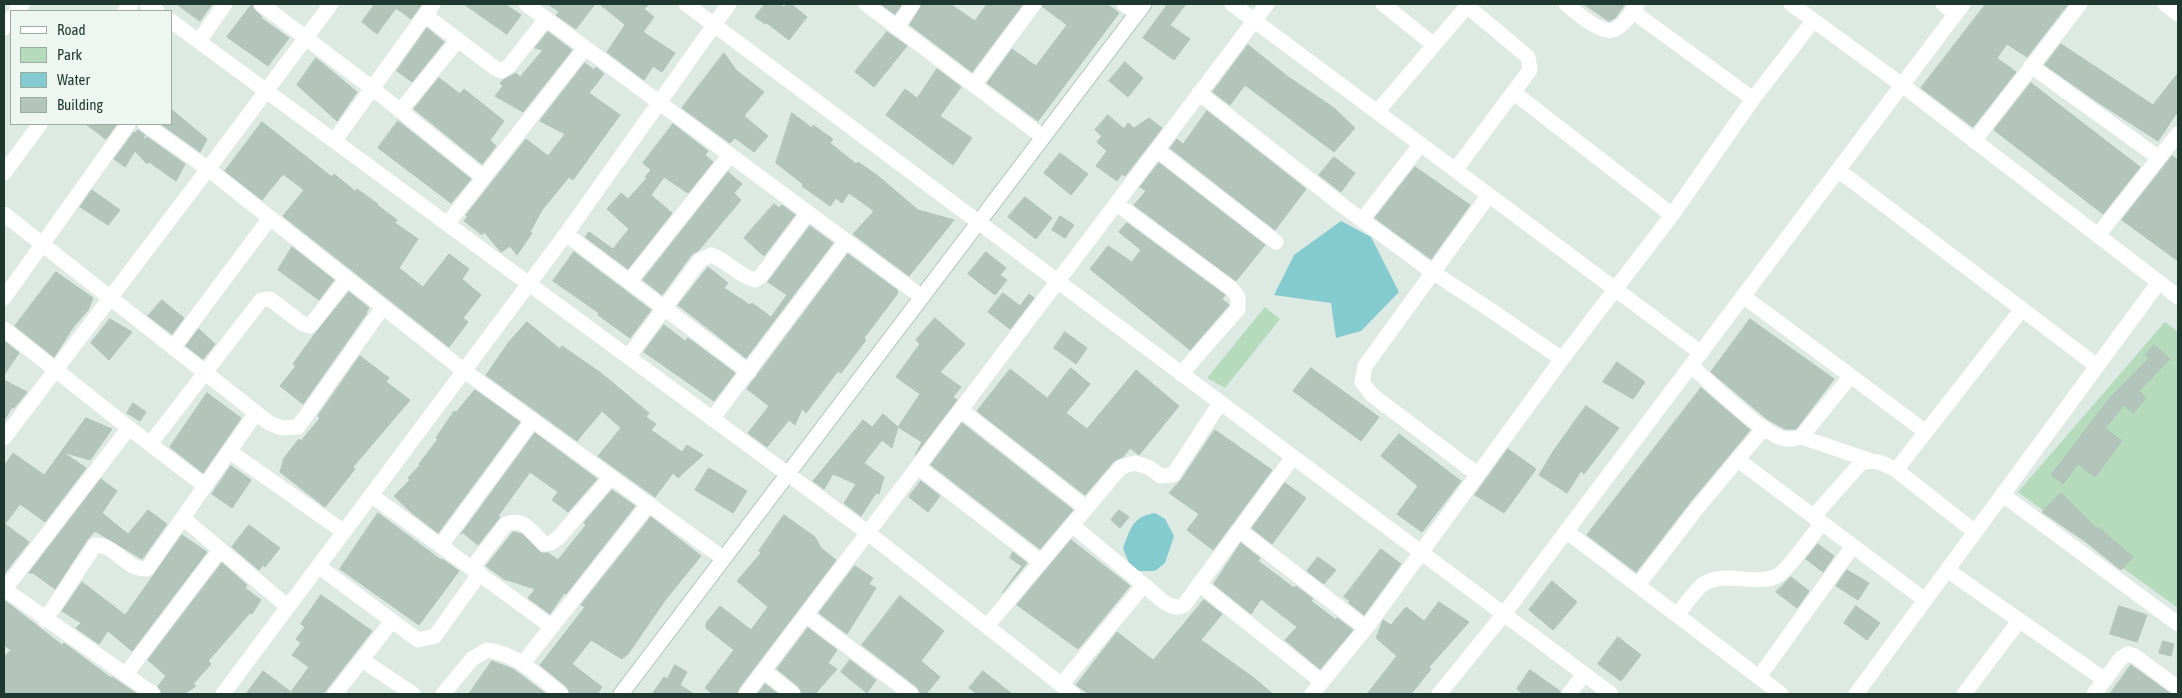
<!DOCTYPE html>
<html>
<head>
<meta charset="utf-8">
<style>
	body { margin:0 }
	#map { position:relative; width:2182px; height:698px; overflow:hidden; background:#dde9e3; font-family:"Asap Condensed",sans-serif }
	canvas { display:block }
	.frame { position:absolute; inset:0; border:5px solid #1f382f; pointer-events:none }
	.legend { position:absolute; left:10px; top:10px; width:162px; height:115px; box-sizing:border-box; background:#edf6f1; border:1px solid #9baaa3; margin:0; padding:6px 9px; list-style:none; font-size:15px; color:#1f382f }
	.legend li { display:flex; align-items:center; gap:10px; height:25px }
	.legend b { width:25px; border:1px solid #9baaa3 }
</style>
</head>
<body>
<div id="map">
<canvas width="2182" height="698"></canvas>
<div class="frame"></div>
<ul class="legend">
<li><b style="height:6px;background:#fff"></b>Road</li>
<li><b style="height:14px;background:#b5dbbc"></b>Park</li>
<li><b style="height:14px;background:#84cbcf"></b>Water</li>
<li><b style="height:14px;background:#b3c4bb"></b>Building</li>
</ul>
</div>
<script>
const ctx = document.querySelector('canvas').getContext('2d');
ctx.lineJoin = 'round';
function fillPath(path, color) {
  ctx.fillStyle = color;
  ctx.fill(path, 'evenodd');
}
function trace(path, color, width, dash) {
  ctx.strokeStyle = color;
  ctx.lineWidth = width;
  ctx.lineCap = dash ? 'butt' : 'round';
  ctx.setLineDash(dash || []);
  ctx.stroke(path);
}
fillPath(new Path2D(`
	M1265 307 1280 319 1225 388 1207 378Z
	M2165 322 2178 332V608L2018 492Z`), '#b5dbbc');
fillPath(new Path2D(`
	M1341 221 1371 237 1399 292 1361 331 1336 338 1331 303 1274 295 1294 255Z
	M1155 513 1165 519 1174 536 1165 563 1155 571H1138L1129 563 1123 548C1131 528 1132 517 1155 513Z`), '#84cbcf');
const building = new Path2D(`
	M177 4H212L200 21Z
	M252 4 253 8 262 17 261 18 289 38 268 66 227 37Z
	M375 4H422L411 19 396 8 377 34 362 22Z
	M464 4H505L521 15 507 34Z
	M548 4H595L576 29 556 15 559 12Z
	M600 4H649L644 9 654 17 643 32 675 53 662 72 653 66 644 80 607 52 625 25Z
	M765 4H779L783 7 791 4 807 17 789 40 767 23 765 24 755 17Z
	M881 4H902L895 14Z
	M922 4H950L975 21 987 4H1023L972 72 910 25Z
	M1043 4H1107L1119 13 1038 121 987 83 1012 49 1036 66 1067 25 1043 7Z
	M1168 4H1186L1170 25 1190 39 1174 60 1143 38Z
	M1584 4H1625L1615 18 1609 21Z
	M1986 4H2068L2027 57 2007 44 1997 58 2016 72 1973 127 1921 88Z
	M427 28 444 42 412 82 397 71Z
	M548 32 572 50 523 112 495 96 503 86 500 83 503 80 516 73 520 77 543 50 535 48Z
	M887 32 907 46 874 87 855 72Z
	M2061 44 2153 105 2178 73V111L2158 141 2099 103 2045 65Z
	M1248 45 1287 76 1334 108 1355 128 1334 152 1245 85 1230 105 1213 92Z
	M724 53 736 70 764 92 744 116 768 136 754 152 735 138 730 143 682 108Z
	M316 58 357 92 337 121 297 85Z
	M1125 62 1143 78 1128 97 1109 81Z
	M585 63 594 70 596 67 604 74 589 93 620 115 573 180 569 177 542 210 530 232 532 233 517 255 510 246 501 252 484 232 482 235 464 221 468 216 466 215 526 139 548 156 565 134 540 121Z
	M937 69 961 87 940 116 972 138 953 165 886 115 905 89 917 98Z
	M439 78 460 94 464 89 504 121 490 140 496 146 482 164 414 109Z
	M2031 83 2140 167 2103 214 1994 130Z
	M171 109 207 139 200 152 161 124H171Z
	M1207 111 1306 189 1275 230 1170 148 1177 139 1183 144Z
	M792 113 812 128 813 125 833 139 830 143 856 164 858 162 878 176 918 210 954 220 909 276 853 234 874 211 849 193 842 203 836 198 830 206 802 186 803 184 776 163Z
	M1108 115 1124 129 1128 123 1134 128 1149 118 1162 128 1125 176 1122 174 1117 181 1096 166 1107 151 1097 142 1102 136 1095 130Z
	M398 121 471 179 451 203 378 148Z
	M262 122 332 177 334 174 355 191 357 189 378 204 377 205 397 220 395 223 418 239 399 268 423 287 449 254 469 269 462 279 481 295 463 318 468 322 449 347 283 216 304 190 283 174 262 200 225 171Z
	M86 124H117L106 139Z
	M673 124 708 151 705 155 713 162 688 193 664 177 651 195 672 213 628 269 585 237 589 232 613 249 629 229 607 209 621 193 628 199 647 178 645 177 651 170 643 163Z
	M138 130 145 135 143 138 144 139 147 137 185 164 176 181 149 162 147 164 135 151 125 167 114 159 134 132 135 133Z
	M1060 153 1088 174 1071 195 1044 173Z
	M2172 156 2178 160V261L2122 220Z
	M1334 157 1355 173 1341 192 1319 175Z
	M1159 163 1265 245 1236 281 1134 205 1146 191 1140 187Z
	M1415 167 1470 205 1431 259 1375 218Z
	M728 172 742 184 734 193 741 200 698 251 692 254 662 295 643 280Z
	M92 190 120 210 108 225 80 207Z
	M1025 197 1052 218 1036 239 1008 217Z
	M774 204 779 208 782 205 795 215 764 256 744 238Z
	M1060 216 1074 225 1065 238 1052 230Z
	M1127 223 1225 295 1222 299 1229 305 1190 350 1090 269 1108 246 1132 262 1141 250 1119 232Z
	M810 226 833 243 746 358 678 305 708 267 728 283 724 288 750 305 752 303 771 317 787 295 768 282Z
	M292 247 334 280 319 300 278 270Z
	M574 252 651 310 630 338 598 315 599 313 553 281Z
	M986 252 1006 268 1000 275 1007 280 995 295 968 274Z
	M848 254 897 290 898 293 864 338 866 340 841 373 838 371 806 413 802 409 795 425 789 420 767 447 748 433 769 406 747 389Z
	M56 272 93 298 88 310 74 326 54 357 15 326Z
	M349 292 369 308 366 312 367 313 303 404 280 386 296 366 293 364 314 335Z
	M1003 293 1020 306 1029 294 1034 298 1010 329 988 312Z
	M162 300 184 318 172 334 148 316Z
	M935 318 965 344 940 372 961 387 953 397 957 400 915 455 922 442 898 427 920 394 896 377 920 344 916 340Z
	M110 319 132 332 109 360 91 343Z
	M1750 319 1834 379 1796 429H1785L1767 419 1711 372Z
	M527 322 560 349 562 346 601 373 649 413 646 417 656 424 651 430 682 452 687 445 703 455 678 478 673 473 655 497 598 456 621 428 602 411 577 441 486 375 509 342Z
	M664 325 685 341 688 338 735 373 714 401 644 352Z
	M199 329 215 344 203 359 186 346Z
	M1065 332 1087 348 1076 364 1054 348Z
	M4 341 19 353 4 375Z
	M2154 345 2170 359 2139 391 2146 398 2133 413 2124 405 2105 428 2122 441 2095 477 2078 464 2063 484 2051 475 2109 399 2149 358 2145 355Z
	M360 356 389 378 386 382 410 400 353 467 355 469 325 507 280 472 284 458 299 439 301 441 320 418 318 416Z
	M1617 362 1645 382 1633 399 1603 382Z
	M1071 368 1090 384 1066 413 1087 429 1136 370 1179 406 1139 455 1130 448 1123 457 1114 461 1085 495 977 411 1010 369 1047 398Z
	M1311 368 1379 417 1361 441 1293 391Z
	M4 380 27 392 14 408 12 407 4 421Z
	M1701 388 1750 430 1691 501 1636 572 1587 535Z
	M475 390 520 422 438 533 412 513 394 496 410 480 408 478 420 465 419 464 438 439 436 438 454 411 456 412Z
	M207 393 241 418 203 473 170 447Z
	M133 403 146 412 140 421 127 413Z
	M1586 406 1619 428 1584 474 1581 471 1567 493 1539 475 1554 450Z
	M883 414 898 427 892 448 882 440 864 463 884 477 879 494 876 493 861 516 844 503 856 484 833 474 824 489 813 481 863 420 872 427Z
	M86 418 112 429 90 460 63 452 86 468 45 522 20 504 5 524 29 542 4 574V466L13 453 44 475Z
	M962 423 1073 510 1040 549 931 465Z
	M1215 430 1272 470 1213 550 1187 530 1199 514 1169 493 1181 480Z
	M535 433 597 479 568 512 552 500 558 492 530 472 498 516 500 517 478 545 462 532 461 534Z
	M1399 434 1461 481 1422 532 1397 514 1418 486 1381 456Z
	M1508 449 1536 469 1504 513 1475 495Z
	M231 466 251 480 232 508 212 494Z
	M709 468 747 491 733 513 695 490Z
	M101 479 117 491 102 513 128 534 148 510 167 524 142 559 95 531 87 540 55 589 33 573H29Z
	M921 481 940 496 928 512 909 497Z
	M1285 483 1306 498 1272 544 1252 528Z
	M612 490 635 506 566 594 564 593 550 614 528 598 535 589 504 579 486 566 513 532 522 534 541 553H548L558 560 586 525 584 523Z
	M2061 493 2097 529 2098 527 2133 557 2121 570 2086 542 2042 512Z
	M1119 510 1129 517 1120 528 1111 520Z
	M378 513 441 560 442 559 459 571 419 625 340 569Z
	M784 515 815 537 821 548 836 560 739 688 737 694H713L705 688 734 650 706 628V623L720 606 751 630 768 607 737 581 761 553 759 551Z
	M651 517 701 556 666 599 628 654 622 659 591 640 572 664 602 687 597 694H570L567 687 540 665 585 607 581 605Z
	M249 525 280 548 265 567 263 565 259 570 232 547Z
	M182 535 207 552 132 651 108 631 99 644 76 628 81 623 62 611 82 582 125 615Z
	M1071 540 1130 586 1078 649 1017 605Z
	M1241 543 1260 558 1258 561 1294 588 1296 586 1313 599 1311 601 1336 620 1337 618 1353 630 1320 669 1285 640 1297 627 1261 599 1251 614 1214 584Z
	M1818 544 1834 556 1823 572 1806 559Z
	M1381 549 1401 564 1364 615 1349 603 1350 601 1344 597Z
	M1013 552 1027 563 1002 593 1022 566 1010 558Z
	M1318 557 1336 570 1324 584 1307 571Z
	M222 563 247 585 245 588 261 600 252 614 250 613 208 661 211 664 193 684 196 686 184 694H162L158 686 166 676 148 660Z
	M855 566 873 578 869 584 876 588 847 634 819 613Z
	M1847 570 1869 583 1858 600 1836 586Z
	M1791 577 1809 591 1797 608 1776 592Z
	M1552 581 1577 602 1553 630 1529 610Z
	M321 595 372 631 323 694H246L263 671 291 692 309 667 292 655 301 643 296 639 305 627 301 624Z
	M900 596 944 631 921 661 940 677 926 694H921L917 687 862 645Z
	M4 600 62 645 64 643 111 678 112 677 137 694H4V657L11 650 4 645Z
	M1204 600 1222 614 1201 640 1254 678 1273 694H1089L1076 685 1117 632 1153 660Z
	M1439 602 1469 622 1429 667 1431 669 1411 694H1367L1397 656 1376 638 1383 620 1391 625 1406 607 1424 621Z
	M1856 606 1880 623 1867 640 1844 623Z
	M2119 606 2147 615 2137 642 2110 634Z
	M808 628 837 650 828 663 837 669 815 694H802L799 687 777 669Z
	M1618 637 1641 655 1621 681 1598 664Z
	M2163 641 2174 644 2171 656 2159 653Z
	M850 660 876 680 867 693 841 672Z
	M492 661 513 669 546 694H469Z
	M675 665 687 672 680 685 694 694H652L664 677 667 679Z
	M2131 665 2171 694H2110Z
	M1530 670 1560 691V694H1523L1517 689Z
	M983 671 1012 694H977L969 688Z
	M765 684 778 694H758Z`);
fillPath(building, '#b3c4bb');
trace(building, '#b0c2b9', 1);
const secondary = new Path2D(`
	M621 694 1144 4`);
trace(secondary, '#b0c9bd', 17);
trace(new Path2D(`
	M147 4 157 11
	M261 4 372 88 483 177
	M526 4 922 297
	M686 4 1611 694
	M866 4 1043 137
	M1124 4 1137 13
	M1232 4 1701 353
	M1383 4 1434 45
	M1566 4C1575 12 1601 34 1613 30 1623 27 1631 13 1637 5
	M1791 4 1902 85 2178 297
	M1943 4 1956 14
	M2165 4 2178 14
	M16 11 22 4
	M125 11 131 4
	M1632 11 1753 99
	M425 15 495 68 502 71 509 66 546 19
	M171 21 868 533 1073 694
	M897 27 913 4
	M4 28 11 18
	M199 41 225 4
	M2031 66 2159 158
	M974 85 1034 4
	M1513 92 1672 215
	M1199 93 1343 206 1434 273 1486 307 1562 359
	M400 111 458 40
	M1377 112 1469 4
	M145 124 208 169 463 370 723 558
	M335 140 433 4
	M1974 141 2080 4
	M1157 150 1276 242
	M1456 169 1530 70 1528 57 1467 6
	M1838 170 2097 366
	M4 173 40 124
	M1117 204 1232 289 1238 297V309L1181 374
	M4 214 269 423 282 428 298 427 383 307
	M1362 220 1421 144
	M448 223 585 48
	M566 234 749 372
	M2098 235 2178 134
	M629 282 730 155
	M1743 296 1926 432
	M4 298 128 124
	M4 329 129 428 5 589
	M173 348 270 218
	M629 356 700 260 711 255C727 260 738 276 755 280L761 276 808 213
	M1691 366C1710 382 1760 432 1782 438 1789 440 1794 439 1801 437L1850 377
	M961 410 1086 508
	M712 419 846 241
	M129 428 205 486 256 413
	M1801 437 1869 460
	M4 438 208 169 331 4
	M150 444 261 300 270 299 303 324 310 326 347 279
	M229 451 344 532
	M1738 460 1925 600
	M918 467 1041 562
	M1896 470 2022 309
	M1477 474 1372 395 1362 382 1365 366 1489 195
	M371 495 552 627
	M2003 495 2178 624
	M1814 516 1860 464C1874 458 1883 463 1896 470L1975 532
	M183 518 288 607
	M1239 530 1366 628
	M1566 531 1781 694
	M441 545 533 420
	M318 566 418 640 435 636 480 573
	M472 568 506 524C524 517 532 532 544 544L551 543 559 537 611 477
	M1947 570 2105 680
	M1199 584 1322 682
	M1144 585C1156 594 1170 613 1184 605L1293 457
	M1638 585 1698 507 1764 428
	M4 589 153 694
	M806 615 911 694
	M1677 615C1685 605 1693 593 1702 585 1724 569 1754 587 1777 576 1787 571 1813 534 1822 523
	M45 620 95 545C115 544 127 571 147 569L205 486
	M987 626 1121 467 1135 463 1148 467 1161 476 1173 475 1220 403
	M362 660 413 694
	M523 663 649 504
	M764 671 793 694
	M126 674 220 550
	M1759 677 1853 546
	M1061 685 1144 585 1072 525
	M223 694 566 234 729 4
	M335 694 392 621
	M443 694 472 659 487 650C518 654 537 675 561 694
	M746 694 1267 4
	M1312 694 1366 628 1562 359 1672 215 1753 99 1813 21
	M1439 694 1504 614 1963 4
	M1569 694 1584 674
	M1856 694 2159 282
	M1964 694 2019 621
	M2094 694 2121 658 2128 654 2135 656 2178 688`), '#fff', 15);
trace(secondary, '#fff', 15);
</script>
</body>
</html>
